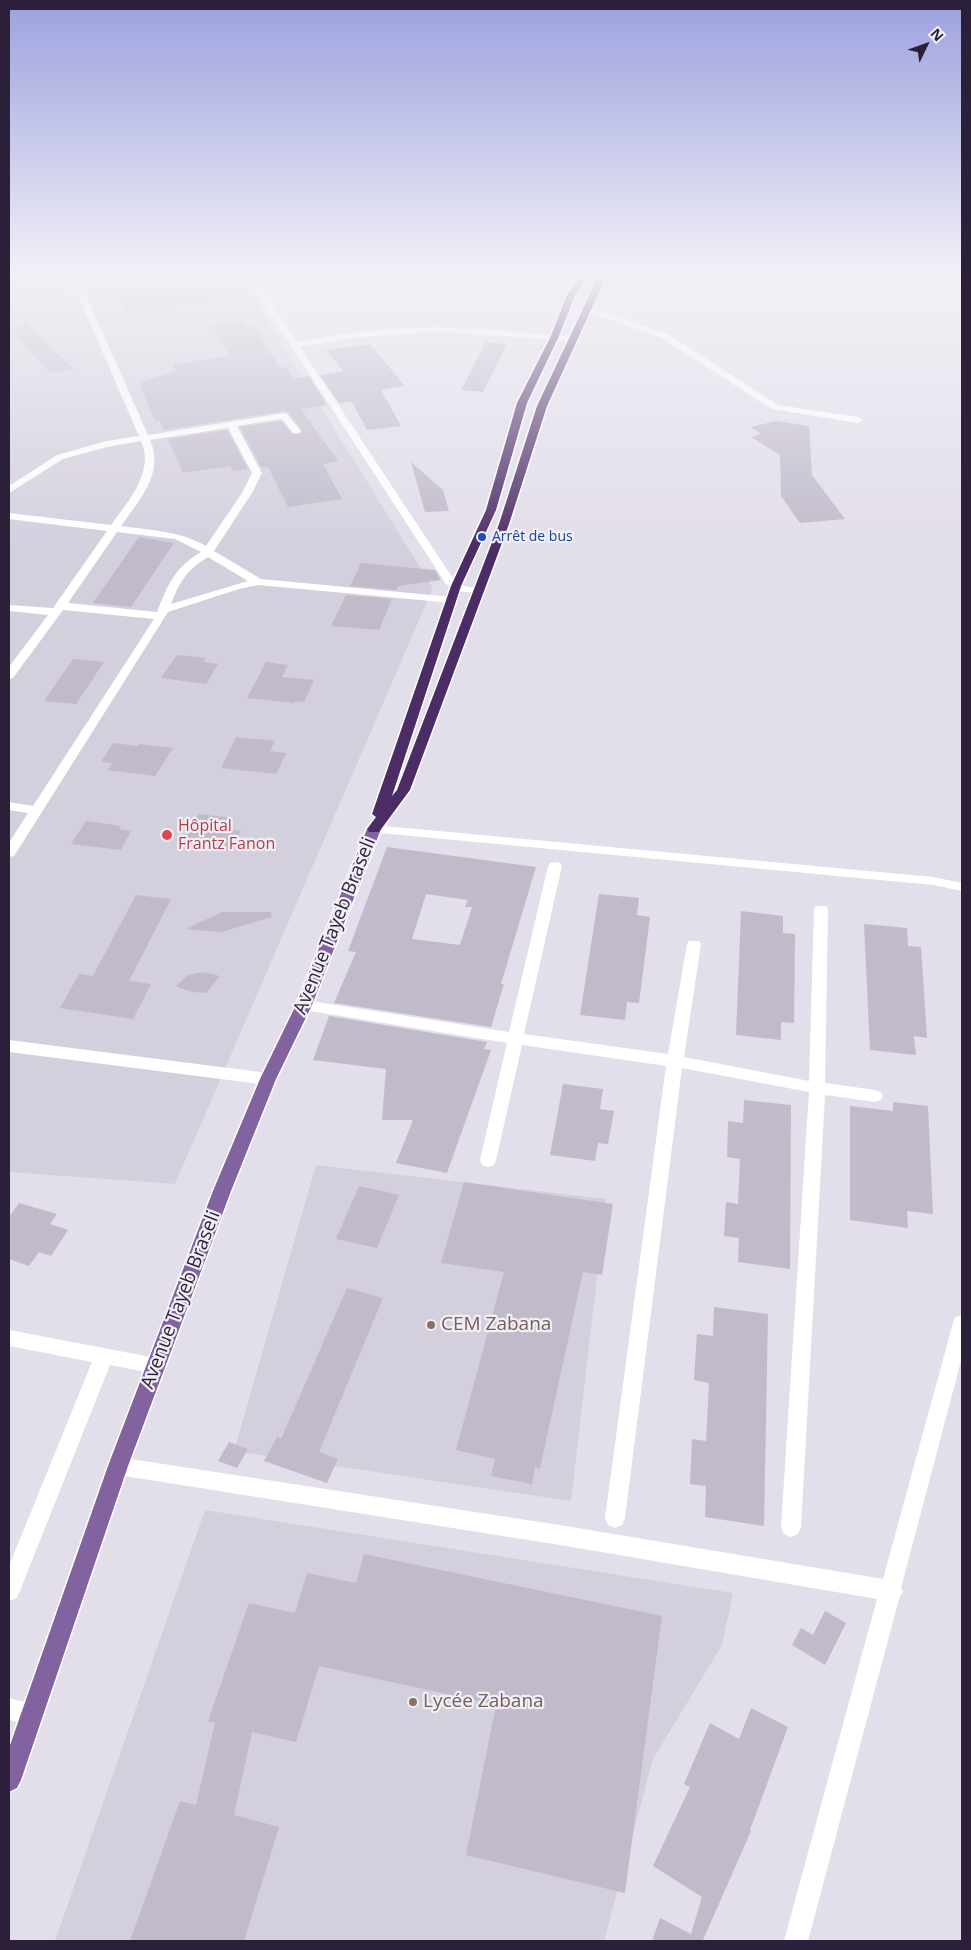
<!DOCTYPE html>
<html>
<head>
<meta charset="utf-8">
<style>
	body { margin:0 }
	#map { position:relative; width:971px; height:1950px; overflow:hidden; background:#e2deea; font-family:"Open Sans",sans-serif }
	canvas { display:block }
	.frame { position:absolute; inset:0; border:10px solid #2c1f39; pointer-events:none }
	.north { position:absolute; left:901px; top:20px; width:50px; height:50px; -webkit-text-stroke:4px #f0eef6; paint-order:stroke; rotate:48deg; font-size:14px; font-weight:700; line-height:20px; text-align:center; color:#2c1f39 }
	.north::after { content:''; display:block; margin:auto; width:18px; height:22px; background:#2c1f39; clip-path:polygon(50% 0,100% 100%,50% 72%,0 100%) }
</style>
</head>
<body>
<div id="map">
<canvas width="971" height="1950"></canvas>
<div class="frame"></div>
<div class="north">N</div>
</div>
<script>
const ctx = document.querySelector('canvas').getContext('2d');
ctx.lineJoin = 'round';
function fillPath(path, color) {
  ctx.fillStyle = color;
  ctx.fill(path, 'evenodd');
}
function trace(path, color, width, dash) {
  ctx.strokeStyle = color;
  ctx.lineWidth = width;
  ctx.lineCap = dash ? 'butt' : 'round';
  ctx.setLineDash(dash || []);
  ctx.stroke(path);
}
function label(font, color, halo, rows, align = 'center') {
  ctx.font = font + ' "Open Sans",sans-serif';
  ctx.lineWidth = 4.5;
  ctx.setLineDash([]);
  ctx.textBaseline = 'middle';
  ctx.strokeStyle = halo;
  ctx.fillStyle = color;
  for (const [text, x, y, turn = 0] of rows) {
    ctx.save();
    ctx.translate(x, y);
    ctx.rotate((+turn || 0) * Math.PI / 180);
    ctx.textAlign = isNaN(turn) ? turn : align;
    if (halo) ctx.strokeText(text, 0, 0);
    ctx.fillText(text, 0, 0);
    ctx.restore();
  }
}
fillPath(new Path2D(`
	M9 275H239L433 588 175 1184 9 1172Z
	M316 1165 606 1199 571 1501 234 1451Z
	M205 1510 733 1593 722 1645 653 1759 604 1941H55Z`), '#d4cfdd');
fillPath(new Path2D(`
	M108 275H196L213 301 125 311Z
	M25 322 73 369 50 373 14 333Z
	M241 322 245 327 253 326 280 368 287 367 293 379 309 376 327 405 301 409 338 461 323 464 342 499 288 507 268 467H261L240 427 281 421 292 434H300L302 430 288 412 284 411 164 430 160 421H155L139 383 175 371 173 364 231 356 211 326Z
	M486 342 507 344 483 392 461 390Z
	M370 344 405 386 381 390 401 426 367 430 352 402 339 403 320 375 343 371 326 350Z
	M776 421 809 426 812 475 845 519 800 523 781 496 780 455 751 437 761 434 751 427Z
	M227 430 248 469 232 471 231 466 183 473 168 439Z
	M411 462 443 490 449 511 425 512Z
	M139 537 174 543 131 607 93 603Z
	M361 563 435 570 441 580 398 586 396 590 350 586Z
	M346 595 392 599 379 630 331 626Z
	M177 655 206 658 203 662 218 664 206 684 161 678Z
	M73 659 104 662 76 704 44 701Z
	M266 662 288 665 282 677 314 680 304 702 295 701 294 703 247 698Z
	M236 737 275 741 270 751 286 753 276 774 221 768Z
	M113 743 138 746 139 744 173 748 155 776 108 770 112 763 101 762Z
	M198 814 233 818 227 829 241 831 231 851 181 845Z
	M86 821 121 826 119 829 131 831 121 850 71 844Z
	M387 847 536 867 501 984H504L491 1027 334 1003 356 952 348 951ZM426 894 468 900 465 907H472L460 945 412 939Z
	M599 894 639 898 637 915 650 917 639 1003 627 1002 625 1020 580 1015Z
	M136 895 171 899 129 981 151 984 133 1019 60 1008 79 974 93 976Z
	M741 911 783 916V933L795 934 794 1023 781 1022V1040L736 1035Z
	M222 912H271L272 917 221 932 186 929Z
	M864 924 907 928 908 946 921 947 927 1038 914 1036 916 1055 870 1050Z
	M203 972 220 976 206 993 192 992 176 986 188 975Z
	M329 1016 487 1042 484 1049 491 1050 447 1173 396 1163 413 1120H382L386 1069 313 1060Z
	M563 1084 603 1089 600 1109 614 1111 608 1144 598 1143 595 1161 550 1155Z
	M744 1100 791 1105 790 1269 738 1262 739 1238 724 1236 726 1202 738 1204 740 1159 727 1157 728 1121 743 1123Z
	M893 1102 928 1106 933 1214 907 1211 908 1228 850 1220V1106L893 1111Z
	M464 1182 613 1204 602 1275 583 1272 540 1468 535 1467 532 1484 491 1476 495 1459 456 1450 504 1272 441 1263Z
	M359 1186 399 1195 377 1248 336 1239Z
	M19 1203 57 1214 50 1224 68 1230 51 1256 39 1252 29 1266 9 1259V1217Z
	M347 1288 383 1298 319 1452 338 1459 327 1483 264 1461 277 1437 281 1439Z
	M714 1307 768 1314 764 1526 705 1517 706 1486 690 1484 692 1439 706 1441 709 1383 694 1380 697 1334 713 1336Z
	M229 1442 248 1449 237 1468 218 1461Z
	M364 1554 662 1616 625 1893 466 1855 496 1705 319 1666 296 1742 252 1732 234 1815 279 1827 244 1941H130L180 1801 196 1805 215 1723 208 1721 249 1603 295 1613 307 1573 356 1583Z
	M825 1611 846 1623 825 1665 792 1645 801 1628 813 1635Z
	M751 1708 788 1727 750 1830 751 1831 703 1940 706 1941H652L660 1918 691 1934 702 1897 653 1866 690 1787 684 1784 710 1723 739 1739Z`), '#c0baca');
const major = new Path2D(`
	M374 825 381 829 312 1005 276 1079 231 1191 128 1466 21 1780 17 1788 9 1792V1748L108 1466 213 1191 260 1079 296 1005 367 829Z`);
const highway = new Path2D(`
	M581 275H589L575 295 559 336 527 403 496 510 461 586 392 796 397 790 499 524 537 406 599 275H607L547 406 509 524 410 790 379 832H369L367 829 376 817 372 814 451 586 486 510 517 403 551 336 567 295Z`);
trace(major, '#fff', 3);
trace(highway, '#fff', 3);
fillPath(new Path2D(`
	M56 275H64L87 297 148 435 284 413 287 414 301 431 299 433H293L282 419 237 426 262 473 252 493 214 551 261 579 452 597 458 600 452 603 258 585 239 589 168 612 16 853 14 856 9 857V843L28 813 9 810V802L33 806 154 619 63 610 13 678 9 679V667L48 615 9 611V605L53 608 107 531 9 519V513L111 525C128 501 155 472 141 441L107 447 63 459 9 493V486L57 455 106 441 139 436 79 298ZM228 428 252 473 242 493 206 546C180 531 151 530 121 526 139 501 165 472 150 440ZM117 532 175 539 201 552C174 568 168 585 157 612L68 603ZM208 557 248 581 171 604C180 581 187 570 208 557Z
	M245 275H253L297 342 354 332 434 327 577 336V340L574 341 434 331 354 338 300 347 454 580 465 586 482 590 484 592 482 594 458 591 446 584Z
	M582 309 607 313 668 334 778 405 858 417 863 420 858 423 772 409 662 338 602 317 582 313Z
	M374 825 933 877 962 883V891L933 885 369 832 367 829 369 826Z
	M555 862 560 863 562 866 524 1034 668 1054 687 944 689 941H699L701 944 684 1057 809 1081 814 909 816 906H826L828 909 825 1083 875 1090 881 1092 883 1096 881 1100 875 1102 825 1095 801 1527 798 1534 791 1537 784 1534 781 1527 809 1092 682 1068 625 1518 622 1525 615 1528 608 1525 605 1518 666 1066 522 1045 496 1160 494 1165 488 1167 482 1165 480 1160 507 1043 304 1010 299 1009 296 1005 299 1001 304 1000 509 1032 548 866 550 863Z
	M9 1040 268 1073 274 1075 276 1079 274 1083 268 1085 9 1052Z
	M962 1315V1357L901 1588 903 1591 899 1599 808 1941H784L877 1599 566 1546 118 1475 111 1472 108 1466 111 1460 118 1457 566 1526 883 1579 953 1323 955 1317Z
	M9 1330 156 1358 163 1360 166 1366 163 1372 156 1374 110 1365 17 1598 9 1601V1566L92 1362 9 1346Z
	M9 1698 41 1706 44 1714 41 1722 33 1725 9 1720Z`), '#fff');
fillPath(major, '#82629f');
fillPath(highway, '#4c2c65');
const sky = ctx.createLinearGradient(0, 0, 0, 548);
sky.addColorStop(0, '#9ca1de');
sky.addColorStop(0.5, '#f2f0f6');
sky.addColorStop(1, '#f2f0f600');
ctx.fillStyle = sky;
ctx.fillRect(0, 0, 971, 548);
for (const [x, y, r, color] of [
	[482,537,5,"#1a4fb4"],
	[167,835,6,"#e0444e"],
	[431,1325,5,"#8d6e63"],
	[413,1702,5,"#8d6e63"]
]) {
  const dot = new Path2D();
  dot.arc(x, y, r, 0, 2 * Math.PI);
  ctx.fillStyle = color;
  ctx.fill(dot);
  trace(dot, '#f0eef6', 2);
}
label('14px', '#164399', '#f0eef6', [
	["Arrêt de bus",492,537]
], 'left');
label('16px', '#be3a42', '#f0eef6', [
	["Hôpital",178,826],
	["Frantz Fanon",178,844]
], 'left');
label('19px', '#2c1f39', '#f0eef6', [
	["Avenue Tayeb Braseli",335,926,-68],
	["Avenue Tayeb Braseli",181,1300,-69]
]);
label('19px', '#785e54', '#f0eef6', [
	["CEM Zabana",441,1325],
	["Lycée Zabana",423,1702]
], 'left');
</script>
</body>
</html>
